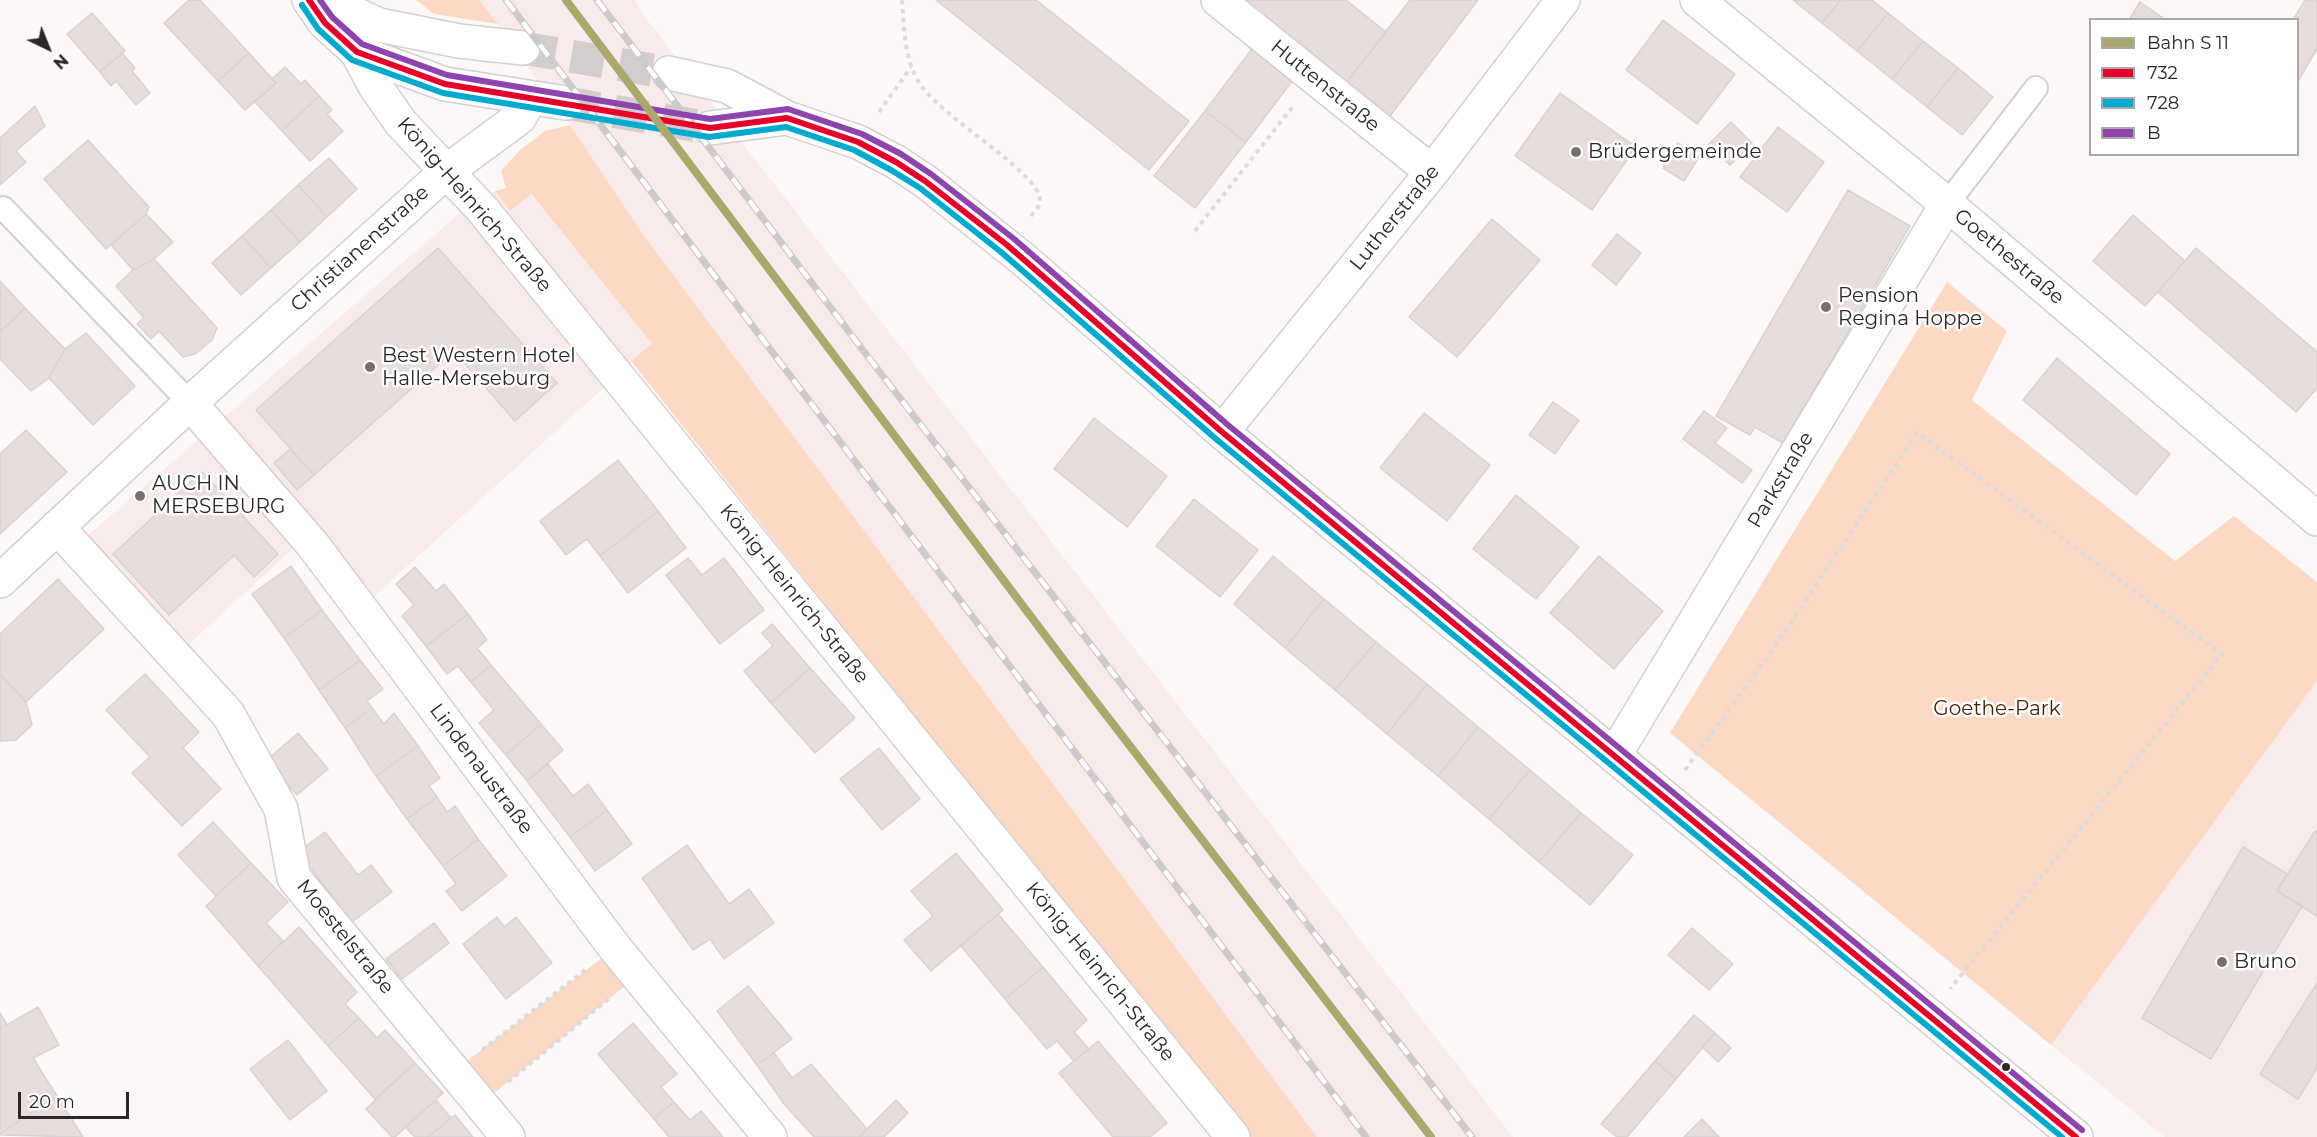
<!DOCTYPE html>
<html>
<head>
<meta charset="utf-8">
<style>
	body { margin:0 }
	#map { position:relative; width:2317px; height:1137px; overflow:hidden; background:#fcf8f8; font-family:Montserrat,sans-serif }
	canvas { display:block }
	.legend { position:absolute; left:2089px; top:18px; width:210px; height:138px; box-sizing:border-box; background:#fff; border:2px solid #aba8a9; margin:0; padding:8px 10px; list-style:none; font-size:18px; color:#2d2627 }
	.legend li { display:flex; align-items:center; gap:12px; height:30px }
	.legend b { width:30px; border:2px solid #aba8a9 }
	.north { position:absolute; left:18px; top:18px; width:60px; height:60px; -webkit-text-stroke:4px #fff; paint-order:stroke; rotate:137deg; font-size:16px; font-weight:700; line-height:24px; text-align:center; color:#2d2627 }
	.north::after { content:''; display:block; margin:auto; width:21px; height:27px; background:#2d2627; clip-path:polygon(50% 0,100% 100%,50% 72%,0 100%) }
	.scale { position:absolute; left:18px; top:1092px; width:111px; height:27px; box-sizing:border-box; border:3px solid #2d2627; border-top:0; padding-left:8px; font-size:18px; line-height:21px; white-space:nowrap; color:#2d2627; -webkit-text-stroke:4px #fff; paint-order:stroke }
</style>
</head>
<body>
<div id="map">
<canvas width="2317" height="1137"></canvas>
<ul class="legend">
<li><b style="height:8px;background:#aba86d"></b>Bahn S 11</li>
<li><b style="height:8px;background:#e4002b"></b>732</li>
<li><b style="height:8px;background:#00a9ce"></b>728</li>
<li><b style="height:8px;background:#8e44ad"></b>B</li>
</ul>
<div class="north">N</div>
<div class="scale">20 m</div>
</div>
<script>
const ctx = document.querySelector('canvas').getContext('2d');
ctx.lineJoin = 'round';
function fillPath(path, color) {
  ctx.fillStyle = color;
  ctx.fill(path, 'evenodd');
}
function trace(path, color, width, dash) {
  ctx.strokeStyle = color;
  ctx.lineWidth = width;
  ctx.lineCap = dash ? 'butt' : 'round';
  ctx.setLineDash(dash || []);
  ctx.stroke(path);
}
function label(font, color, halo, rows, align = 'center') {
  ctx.font = font + ' Montserrat,sans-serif';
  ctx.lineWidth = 5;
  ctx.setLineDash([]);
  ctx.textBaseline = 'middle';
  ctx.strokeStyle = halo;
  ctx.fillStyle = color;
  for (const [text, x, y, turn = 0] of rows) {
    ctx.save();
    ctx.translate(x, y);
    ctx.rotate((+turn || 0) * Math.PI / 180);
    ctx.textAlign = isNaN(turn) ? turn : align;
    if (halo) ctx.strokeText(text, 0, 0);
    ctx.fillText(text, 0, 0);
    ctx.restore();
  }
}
fillPath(new Path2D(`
	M479 0H635L644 16 1513 1137H1317L647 240 570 125Z
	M495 191 510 211 530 194 652 344 371 599 311 532 188 645 86 537 461 212Z
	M2317 681V1137H2165L2051 1045Z`), '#f9eaec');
fillPath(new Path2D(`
	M416 0H479L498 24 434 14Z
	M570 125 647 240 1317 1137H1250L631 361 652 344 531 194 510 211 495 191 506 188 501 171 520 150 545 131Z
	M1947 282 2007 331 1972 400 2175 561 2234 516 2317 582V681L2051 1045 1670 733Z
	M615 948 637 976 481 1104 454 1071Z`), '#fbd9c5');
const building = new Path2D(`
	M189 0H200L249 53 218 81 164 23Z
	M936 0H1036L1189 121 1149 170Z
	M1244 0H1346L1386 32 1347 82Z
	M1410 0H1478L1390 116 1347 82Z
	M1793 0H1841L1822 23Z
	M1841 0H1872L1888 13 1857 51 1822 23Z
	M2305 0H2317V49L2298 81V20H2293Z
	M2140 2 2166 20H2129Z
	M92 13 125 51 100 72 67 34Z
	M1888 13 1923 41 1892 79 1857 51Z
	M1663 20 1735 74 1697 124 1626 70Z
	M1923 41 1958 68 1927 107 1892 79Z
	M1255 45 1296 76 1246 142 1205 111Z
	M122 53 135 68 132 71 150 93 136 105 116 81 111 86 100 72Z
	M249 53 276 83 245 110 218 81Z
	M285 67 301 84 305 80 319 96 282 131 255 102 276 83 272 79Z
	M1958 68 1993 97 1962 135 1927 107Z
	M1560 93 1636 147 1592 210 1515 156Z
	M319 96 332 110 327 114 343 131 310 161 282 131Z
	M35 106 45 126 16 151 26 162 0 185V138Z
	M1205 111 1246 142 1195 208 1154 176Z
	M1731 122 1752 143 1730 165 1709 144Z
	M1778 127 1824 162 1787 212 1740 177Z
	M88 140 149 207 146 214 106 249 44 179Z
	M1678 143 1699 157 1684 181 1663 168Z
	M329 158 357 189 327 217 298 185Z
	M298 185 327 217 300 242 271 210Z
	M1848 190 1910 226 1783 443 1755 427 1750 435 1716 416Z
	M271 210 300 242 271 268 242 236Z
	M146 214 173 242 154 259 133 270 111 245Z
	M2133 215 2185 261 2145 306 2093 261Z
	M1492 219 1540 260 1457 357 1409 317Z
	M1617 234 1641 253 1616 285 1592 265Z
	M242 236 271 268 241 295 212 263Z
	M438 248 557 383 515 421 454 351 314 475 256 410Z
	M2196 248 2317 352V388L2296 412 2158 292Z
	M154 259 217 328 212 340 195 354 183 357 159 331 151 339 137 324 144 318 116 286 133 270Z
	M0 281 25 308 0 332Z
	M25 308 65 349 49 378 31 391 0 359V332Z
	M86 333 135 386 93 425 49 378 65 349Z
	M2057 358 2170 454 2136 495 2023 400Z
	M1553 402 1579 420 1555 454 1529 435Z
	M1704 411 1727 428 1715 443 1752 470 1742 483 1683 439Z
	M1424 413 1490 465 1447 521 1380 468Z
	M1094 418 1167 476 1127 527 1054 469Z
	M26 430 67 472 0 534V454Z
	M290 449 314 475 297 490 274 463Z
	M618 460 658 511 600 556 587 539 566 555 540 521Z
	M202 472 278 554 254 577 234 555 169 615 113 554Z
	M1516 495 1579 547 1536 599 1473 549Z
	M1194 499 1258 550 1220 597 1156 546Z
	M658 511 686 548 628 593 600 556Z
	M1273 556 1324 599 1285 648 1234 604Z
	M1599 556 1663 611 1614 669 1550 613Z
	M688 558 702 575 724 558 764 610 720 644 666 575Z
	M291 566 322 610 284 638 252 594Z
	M415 567 436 591 444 584 468 614 426 646 402 616 414 605 396 584Z
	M58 579 104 629 26 702 0 674V634Z
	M1324 599 1376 642 1335 690 1285 648Z
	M322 610 360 660 319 690 284 638Z
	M468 614 487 640 477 648 491 665 471 682 458 666 447 674 426 646Z
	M772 624 810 668 771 703 744 671 773 646 762 633Z
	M1376 642 1427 684 1387 734 1335 690Z
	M360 660 383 689 367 701 372 708 345 728 319 690Z
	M491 665 541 724 506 755 479 723 494 710 471 682Z
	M810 668 855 718 815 753 771 703Z
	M0 674 26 702 32 725 16 740 0 741Z
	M145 674 199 732 183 748 221 789 182 826 132 773 150 757 106 710Z
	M1427 684 1478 727 1438 776 1387 734Z
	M372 708 384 724 394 713 418 746 376 776 345 728Z
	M541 724 563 750 527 781 506 755Z
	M1478 727 1530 770 1489 819 1438 776Z
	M298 733 328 769 297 795 267 760Z
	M418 746 440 778 429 786 437 797 407 819 376 776Z
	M879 748 920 799 882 830 840 779Z
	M548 764 573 796 588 784 607 810 570 837 527 781Z
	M1530 770 1581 813 1539 862 1489 819Z
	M437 797 447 812 455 806 478 839 443 866 407 819Z
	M607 810 632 844 595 871 570 837Z
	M1581 813 1633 855 1590 905 1539 862Z
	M213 822 251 863 216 896 178 855Z
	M2315 831 2317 832V916L2277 891Z
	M325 832 358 875 371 865 392 892 352 922 298 852Z
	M478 839 507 876 462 911 446 891 456 884 443 866Z
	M687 845 729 904 749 889 774 923 724 959 710 939 693 950 642 878Z
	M2243 847 2287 874 2277 891 2302 906 2211 1059 2142 1018Z
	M956 853 1003 910 931 971 904 940 933 916 911 891Z
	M251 863 288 902 266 923 283 941 258 966 206 906Z
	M998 914 1043 967 1005 999 961 946Z
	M497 917 504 927 516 917 552 963 506 999 463 944Z
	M434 923 449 943 402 979 386 959Z
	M299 927 357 992 345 1004 359 1018 328 1046 258 966Z
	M1692 928 1733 964 1709 990 1668 955Z
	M1043 967 1087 1020 1074 1032 1089 1049 1074 1061 1057 1041 1047 1049 1005 999Z
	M2317 983V1068L2298 1099 2260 1074Z
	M748 986 792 1039 757 1065 717 1011Z
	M38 1007 59 1045 33 1058 57 1096 0 1134V1013L7 1025Z
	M1694 1015 1715 1033 1676 1079 1655 1061Z
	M359 1018 377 1038 385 1030 415 1063 375 1099 328 1046Z
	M633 1023 677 1074 661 1087 674 1102 654 1119 598 1054Z
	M1715 1033 1731 1048 1718 1062 1702 1047Z
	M288 1040 327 1091 290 1120 250 1069Z
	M1098 1041 1167 1123 1150 1137H1113L1059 1073Z
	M774 1053 792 1078 811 1064 867 1129 859 1137H814L784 1104 757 1065Z
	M1655 1061 1676 1079 1627 1137H1617L1601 1124Z
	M415 1063 443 1093 395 1137H392L366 1109Z
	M57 1096 83 1137 0 1135V1134Z
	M436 1100 451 1118 428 1137H415L405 1127Z
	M896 1100 908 1113 884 1137H859Z
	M674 1102 690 1120 701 1111 723 1137H669L654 1119Z
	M455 1115 473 1137H428L451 1118Z
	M1702 1119 1719 1137H1684Z`);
fillPath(building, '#e7dddc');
trace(building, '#d8d3d2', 1.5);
trace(new Path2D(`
	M523 48 669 73
	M566 103 710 128`), '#d3cece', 33, [33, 16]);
const service = new Path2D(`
	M1947 204 2036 88
	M3 208 190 403`);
const minor = new Path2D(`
	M1218 0 1432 172
	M1697 0 1947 204 2317 519
	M357 52 375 86 401 123 482 209 1233 1137
	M190 403 313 545 615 948 770 1137
	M1222 432 1432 172 1563 0
	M57 527 228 714 281 809 294 878 508 1137
	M0 581 190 403 447 171 519 118 531 98
	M1614 756 1947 204`);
const secondary = new Path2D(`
	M309 0 325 23 357 52 445 84 566 103
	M325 0 379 25 459 41 523 48
	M669 73 727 86 787 118 858 142 896 162 925 181 1023 259 1222 432 2076 1137
	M710 128 787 118`);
trace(service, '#d5cfd0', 26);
trace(minor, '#d5cfd0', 36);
trace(secondary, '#d5cfd0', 36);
trace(new Path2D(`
	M902 0C904 27 904 57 918 81 938 116 1037 170 1040 199 1041 207 1033 213 1029 218
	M879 112 911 67
	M1195 231 1294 105
	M1685 770 1780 639 1917 433 2222 654 1950 989
	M482 1050 588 968
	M508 1082 611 997`), '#dcdada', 4, [4.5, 4.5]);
trace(service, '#fffefe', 22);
trace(minor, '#fffefe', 33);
trace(secondary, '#fffefe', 33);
const rail = new Path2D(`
	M506 0 1366 1137
	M597 0 862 349 1472 1137`);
trace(rail, '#cccbcb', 7);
trace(rail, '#fff', 4.5, [14]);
trace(new Path2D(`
	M309 0 325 23 357 52 445 84 710 128 787 118 858 142 896 162 925 181 1007 245 1222 432 2076 1137`), '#e4002b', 6);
trace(new Path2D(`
	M302 5 318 29 352 60 443 93 709 137 786 127 854 150 891 170 920 188 1001 252 1216 439 2062 1137`), '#00a9ce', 6);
trace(new Path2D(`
	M320 0 332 17 362 44 447 75 710 119 788 109 862 134 901 154 931 174 1013 238 1228 425 2082 1130`), '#8e44ad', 6);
trace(new Path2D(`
	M566 0 1063 659 1431 1137`), '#aba86d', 8);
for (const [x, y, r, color] of [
	[1576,152,6,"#757070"],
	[1826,307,6,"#757070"],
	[370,367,6,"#757070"],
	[140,496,6,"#757070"],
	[2222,962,6,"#757070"],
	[2006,1067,5,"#2d2627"]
]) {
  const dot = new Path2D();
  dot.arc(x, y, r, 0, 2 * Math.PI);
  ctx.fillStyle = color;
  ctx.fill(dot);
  trace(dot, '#fff', 2);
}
label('20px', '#2d2627', '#fff', [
	["Huttenstraße",1325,86,39],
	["König-Heinrich-Straße",474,205,49],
	["Lutherstraße",1395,218,-51],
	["Christianenstraße",360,249,-42],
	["Goethestraße",2009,257,40],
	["Parkstraße",1781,480,-59],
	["König-Heinrich-Straße",794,594,51],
	["Lindenaustraße",481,769,53],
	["Moestelstraße",345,937,51],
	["König-Heinrich-Straße",1100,972,51]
]);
label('20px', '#2d2627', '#fff', [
	["Brüdergemeinde",1588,152],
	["Pension",1838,296],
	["Regina Hoppe",1838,319],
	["Best Western Hotel",382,356],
	["Halle-Merseburg",382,379],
	["AUCH IN",152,484],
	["MERSEBURG",152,507],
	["Bruno",2234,962]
], 'left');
label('20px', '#461f02', '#fff', [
	["Goethe-Park",1997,709]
]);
</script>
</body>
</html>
